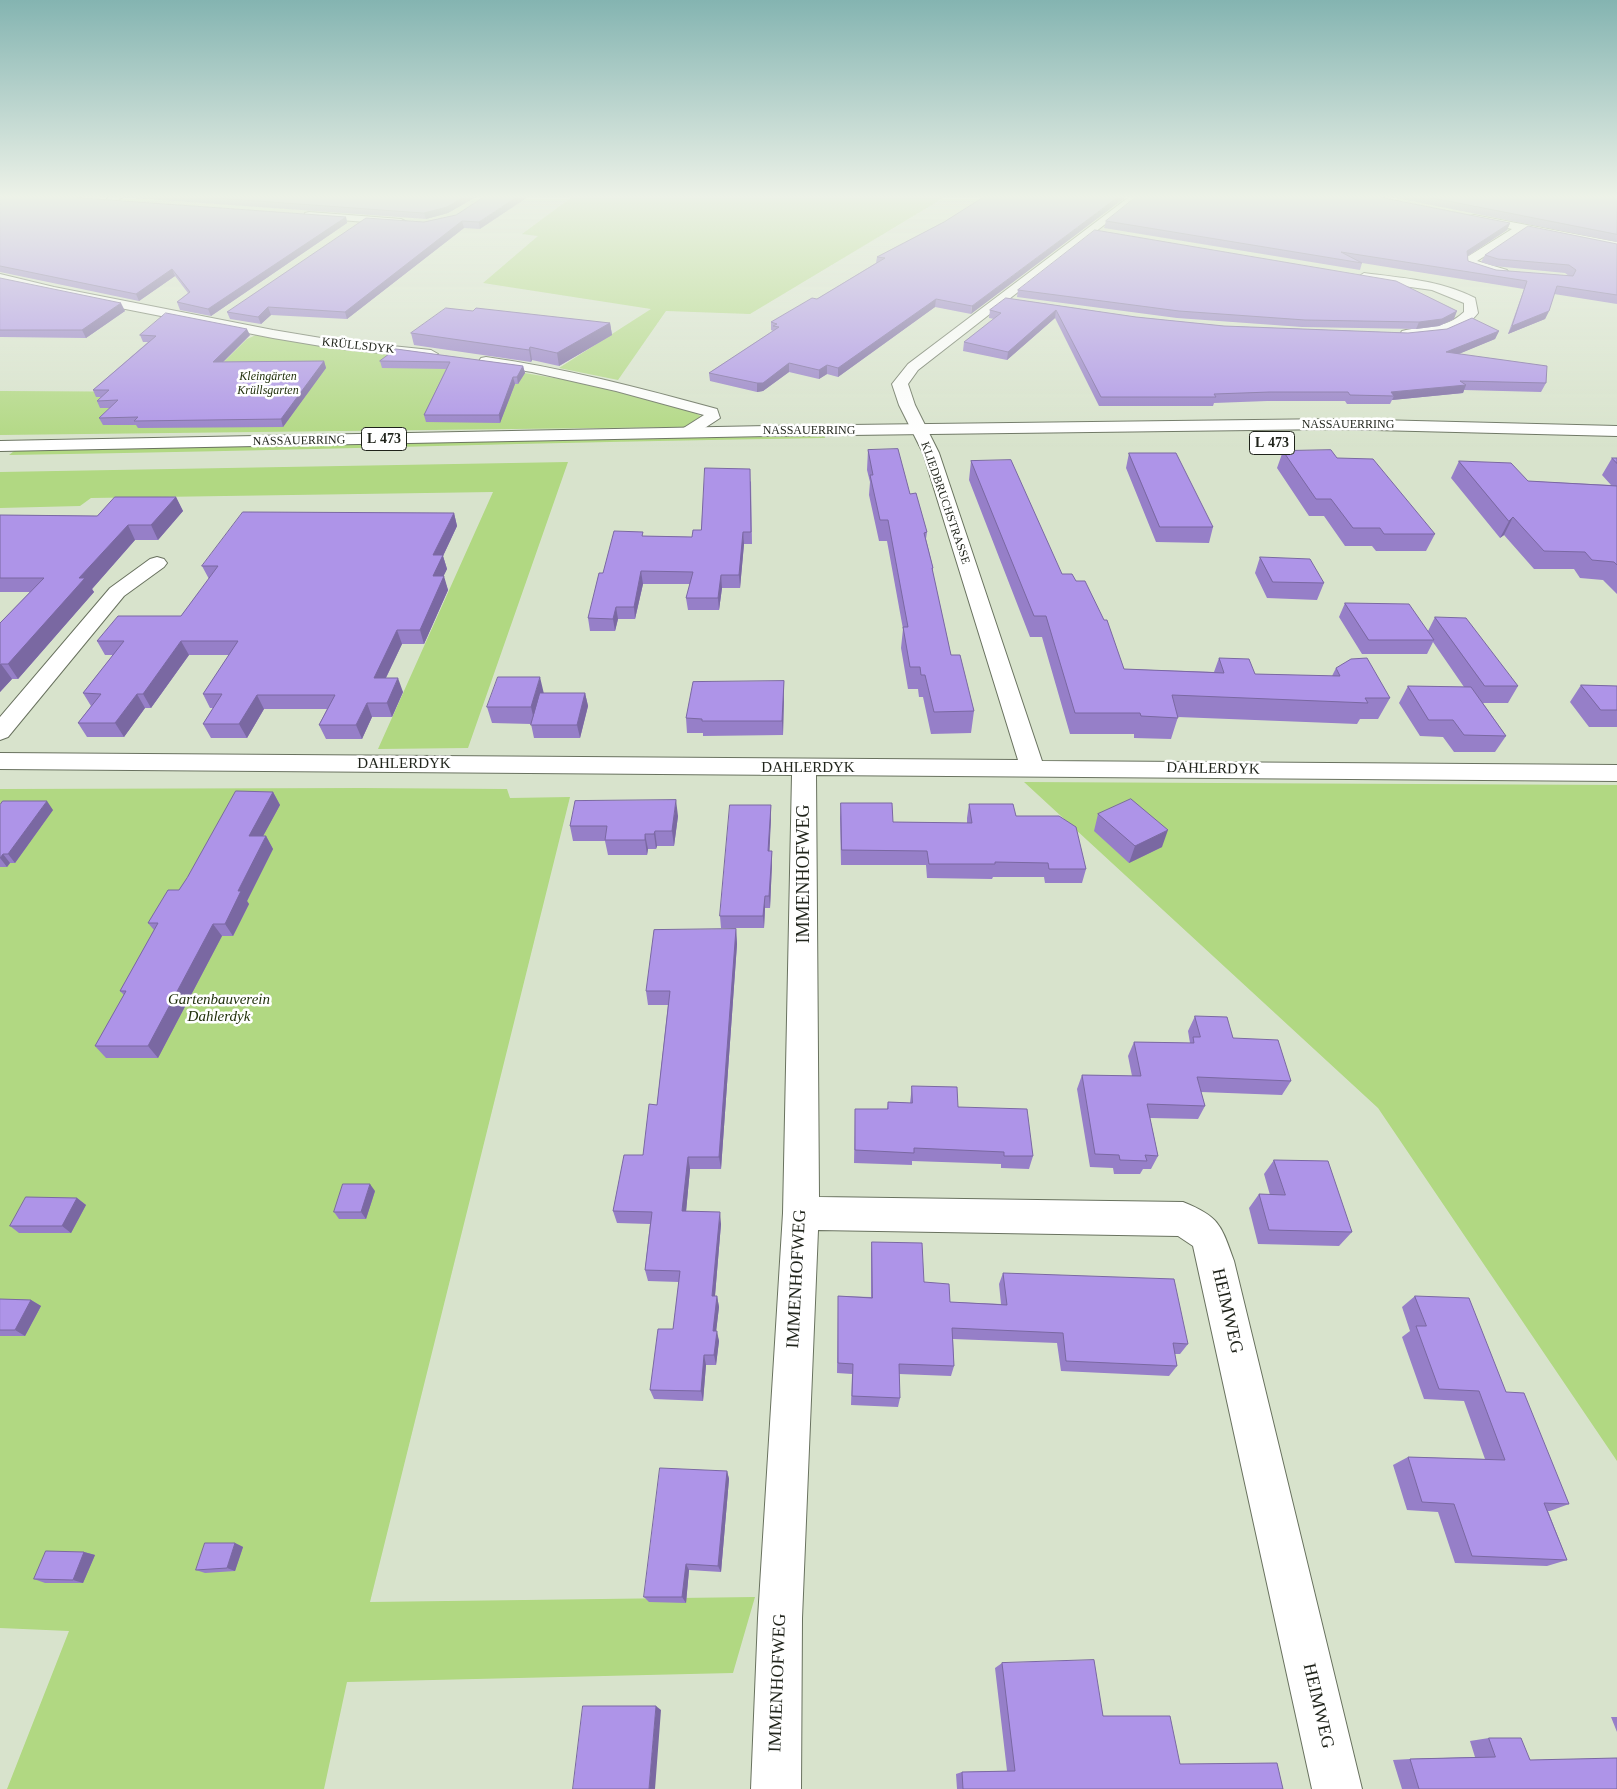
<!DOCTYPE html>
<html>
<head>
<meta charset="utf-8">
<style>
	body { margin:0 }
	canvas { display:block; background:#d8e3cc }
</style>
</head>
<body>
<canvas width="1617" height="1789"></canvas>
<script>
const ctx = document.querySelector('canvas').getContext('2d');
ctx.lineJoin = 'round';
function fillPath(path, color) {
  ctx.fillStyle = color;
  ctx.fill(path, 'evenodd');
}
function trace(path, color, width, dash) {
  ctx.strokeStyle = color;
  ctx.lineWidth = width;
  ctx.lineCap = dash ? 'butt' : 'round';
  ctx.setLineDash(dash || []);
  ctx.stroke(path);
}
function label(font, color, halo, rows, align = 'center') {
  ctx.font = font + ' Georgia,serif';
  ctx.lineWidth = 5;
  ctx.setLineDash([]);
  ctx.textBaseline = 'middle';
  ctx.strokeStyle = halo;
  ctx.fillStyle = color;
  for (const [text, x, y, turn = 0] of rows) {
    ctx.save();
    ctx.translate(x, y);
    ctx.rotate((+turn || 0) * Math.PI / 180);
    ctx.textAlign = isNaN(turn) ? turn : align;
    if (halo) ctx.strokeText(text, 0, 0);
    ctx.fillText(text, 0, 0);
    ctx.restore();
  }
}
fillPath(new Path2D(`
	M572 197H945L750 314 666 311 618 380 559 368 651 309 483 283 538 236 522 234Z
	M256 335C360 348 463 362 566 380 604 386 673 398 704 418L685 427 0 435V391L193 392 247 339Z
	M825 436V438C553 442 281 451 9 455L18 448Z
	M568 462 468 748 378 749 493 492 91 498 80 506 0 508V472Z
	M1024 782 1617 785V1461L1378 1108Z
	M362 788 507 789 510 798 570 797 370 1602 755 1597 733 1673 347 1682 324 1789H7L69 1631 0 1628V789Z`), '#b1d882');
const minor = new Path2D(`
	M110 197H123L113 203H105L104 201Z
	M1129 197H1140L918 370 908 384 915 405 939 453 1042 761 1617 765V781L816 775 819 1197 1183 1202C1220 1217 1221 1225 1234 1261L1362 1789H1312L1193 1246 1178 1236 818 1230 802 1618 801 1789H751L758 1618 783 1213 792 775 0 769V753L1018 760 923 453 899 405 892 384 908 364Z
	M309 212 401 219 407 222 401 225 305 217V213Z
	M1474 215 1617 242V250L1524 231 1477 261 1507 270 1509 273 1503 277 1467 268 1465 265 1467 257 1512 229 1470 220V216Z
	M1364 273C1402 278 1440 280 1475 298L1478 313C1463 333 1426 343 1402 337L1400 334 1402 331C1425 325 1445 330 1464 312V303L1432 290 1360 280 1358 277Z
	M0 274 54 287 273 330 333 340 431 350 438 354 431 358 333 348 273 338 54 295 0 282Z
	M486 357C564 368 640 388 717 409L720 418 694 435H682L680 432 682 429 704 415 616 391 532 372 481 364 479 361 481 358Z
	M157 557 164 559 167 563 164 567 124 596 8 737 0 740V717L110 588 150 559Z`);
const primary = new Path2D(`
	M1335 419 1617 426V436L1335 429 768 436 0 451V441L768 426Z`);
trace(minor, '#69725f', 2);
trace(primary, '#69725f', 2);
fillPath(minor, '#fff');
fillPath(primary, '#fff');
fillPath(new Path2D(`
	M0 197 346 217 347 223 211 316 180 310 177 302 188 293 175 276 139 301 0 272Z
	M119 197H476L448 213 426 219Z
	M484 197 480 229 464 228 347 319 271 315 261 324 230 319 227 312 424 222 456 215Z
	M984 197 971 314 935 307 838 377 827 374 819 379 789 372 763 391 757 392 710 381 709 373 773 331 771 330V322L817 299 876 263 877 257 944 222Z
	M1391 197H1617V242Z
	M1106 221 1510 223 1507 230 1468 256V261L1496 270 1569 276 1565 273 1494 266 1481 262 1485 255 1617 244V304L1554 294 1549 311 1545 319 1508 334 1524 289 1362 263 1360 270 1104 228Z
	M0 278 125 311 86 338 0 337Z
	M1018 290 1454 319 1439 326 1416 329 1302 327 1177 318 1017 297Z
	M1006 298 1136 317 1224 326 1408 333 1499 331 1495 339 1458 354 1546 383 1541 392 1464 390 1463 393 1392 400 1390 404H1347L1345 401H1267L1214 403 1213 406H1099L1055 318 1007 360 963 351 964 342 994 319 989 318 990 310Z
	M610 323 612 335 559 366 532 360 531 362 414 345 411 333Z
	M140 335H250L223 362 324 361 326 368 283 427 138 428 136 425H103L99 418 110 408H100L97 401 101 397H96L93 390 148 342H143Z
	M396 349 523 366 525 373 518 384H515L500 423 426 422 424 415 446 369 382 368 380 361Z
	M868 450 910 494 927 532 926 539 933 568V574L951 655 974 711 971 733 931 734 923 697H919L918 689H908L901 648 903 629 887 541H879L869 495 870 482 867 470Z
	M1283 451 1337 458 1435 534 1426 551H1376L1372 546H1345L1324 516H1309L1277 468Z
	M1129 453 1213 527 1209 543 1156 542 1126 468Z
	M1612 458H1617V594L1603 580 1580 578 1574 569H1534L1504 535 1500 538 1451 478 1459 461 1528 481 1611 485 1602 475Z
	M971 461 1062 574 1076 581 1124 669 1214 672 1219 658 1255 674 1332 676 1336 668 1390 698 1378 719H1360L1357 724 1178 717 1171 739 1134 738V734H1070L1042 637H1030L969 480Z
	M751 481 752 544H744L740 588H722L719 610H688L686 598 690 584H643L635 619H618L615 631H590L588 618 603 573 643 536 692 537 701 530Z
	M176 497 183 511 158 540H135L92 589 94 592 18 679H12L0 692V623L30 592H0V515L97 516Z
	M454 513 457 526 443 556 447 569 443 576 448 590 424 644H402L386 678 403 692 392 717H372L362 739H326L319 725 327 709H264L247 738H211L203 724 213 708H210L203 694 229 655H189L151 708H145L124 737H87L78 723 91 706 83 693 113 655H105L97 641 181 616 209 579 202 566Z
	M1260 557 1324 583 1317 600 1267 598 1255 573Z
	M1345 603 1428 631 1435 617 1518 686 1508 703H1483L1506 736 1495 752H1454L1443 737 1420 736 1399 703 1408 686 1464 687 1433 642 1427 654H1362L1339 617Z
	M784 681 783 735 703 736V733H687L686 718Z
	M1581 685 1617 686V727H1589L1570 702Z
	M544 693H585L588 706 580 738H534L531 724 492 723 487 707Z
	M273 792 280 805 263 836H266L273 849 247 901 249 904 233 936H222L158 1058H106L95 1046 124 995 120 991 154 930 148 923 179 890Z
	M841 803 893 822 967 823V818L969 804 1016 816 1086 869 1082 883H1045L1044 877H993L992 879 927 878 926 865H841L840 818Z
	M0 805 53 810 15 863H10L7 867H0Z
	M771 805V817L769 851H772V863L770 908H765L764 928H721L720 916Z
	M1098 814 1162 847 1129 863 1094 831Z
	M678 816 674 846H657L656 849H648L647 855H608L605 841H573L570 826Z
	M736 929 737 944 721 1169H690L686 1211 721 1224 715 1296H717L719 1307 716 1331 719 1341 716 1365H706L703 1401 654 1399 650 1390 673 1329 679 1282 648 1281 645 1270 650 1224 617 1223 613 1211 643 1155 657 1105 668 1005H648L646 991Z
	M1195 1016 1233 1038 1291 1081 1282 1095 1201 1092 1205 1106 1198 1119 1150 1118 1158 1156 1151 1169H1143L1140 1174H1114L1113 1168 1090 1167 1077 1089 1082 1075 1132 1076 1128 1056 1134 1042 1190 1043 1188 1031Z
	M912 1086 958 1107 1033 1156 1029 1169 1001 1168V1164L912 1161V1165L854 1163 855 1109H887L888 1102 910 1103Z
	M1274 1160 1352 1232 1339 1246 1258 1244 1249 1208 1259 1194 1270 1195 1264 1174Z
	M375 1191 366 1219H339L334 1212Z
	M77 1198 86 1205 71 1233H19L10 1226Z
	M872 1242 950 1302 1001 1304 999 1284 1003 1273 1188 1344 1180 1354H1174L1177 1366 1169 1376 1061 1371 1057 1343 953 1339 954 1366 951 1376 899 1374 900 1398 898 1407 851 1405 852 1374 837 1373 838 1296 871 1297V1253Z
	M1415 1296 1506 1392 1569 1504 1550 1511H1548L1567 1560 1547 1566 1455 1563 1438 1512 1407 1510 1393 1465 1408 1457 1485 1459 1464 1401 1424 1399 1402 1337 1410 1331 1402 1307Z
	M0 1299 31 1300 41 1306 25 1336H0Z
	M727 1471 729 1479 721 1572 689 1570 686 1603 649 1602 644 1597Z
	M235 1543 243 1547 235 1571 205 1573 196 1570Z
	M84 1552 95 1555 83 1583H45L34 1579Z
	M1002 1663 1103 1716 1180 1764 1283 1789H957L956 1774 962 1772 1007 1771 995 1668Z
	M1611 1717H1617V1732Z
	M1489 1738 1530 1760 1617 1789H1402L1393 1760 1410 1759 1475 1757 1470 1741Z`), '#967fc8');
fillPath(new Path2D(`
	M464 197H476L448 213 426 219 424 213Z
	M517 197H528L480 229 479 222Z
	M1118 197H1126L971 314 972 306Z
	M346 217 347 223 211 316 208 309Z
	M462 221 464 228 347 319 345 312Z
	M1510 223 1507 230 1464 258 1467 251Z
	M172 269 175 276 139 301 136 294Z
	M936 299 935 307 838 377V368Z
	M121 303 125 311 86 338 82 330Z
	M268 307 271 315 261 324 258 317Z
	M1056 310 1055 318 1007 360 1008 352Z
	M1457 311 1454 319 1439 326 1416 329 1419 322Z
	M1549 311 1545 319 1508 334 1512 326Z
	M610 323 612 335 559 366 557 353Z
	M247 329 250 335 216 369 213 362Z
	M1499 331 1495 339 1442 361 1446 352Z
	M530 347 532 360 531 362 529 350Z
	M324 361 326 368 283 427 281 419Z
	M789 363V372L763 391 757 392V383Z
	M827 365V374L819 379V370Z
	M523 366 525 373 518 384 517 377Z
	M513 377 515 384 500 423 499 415Z
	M1466 385 1463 393 1392 400 1394 396 1391 392Z
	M176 497 183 511 158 540 151 525Z
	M454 513 457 526 443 556 447 569 437 590 433 576V555Z
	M1513 517 1504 535 1500 538 1509 521Z
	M128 525 135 540 92 589 94 592 18 679 8 664 79 578Z
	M743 532 744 544 740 588 739 575Z
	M641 571 643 584 635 619 634 607Z
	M721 575 722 588 719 610 718 598Z
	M444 576 448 590 424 644 420 630Z
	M616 607 618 619 615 631 613 619Z
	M397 630 402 644 379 692 374 678Z
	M181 641 189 655 151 708 143 694Z
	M1 664 12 679 0 692V665Z
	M540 677 544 694 535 724 531 707Z
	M398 678 403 692 392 717 387 703Z
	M784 681V696L783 735 782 721Z
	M585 693 588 706 580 738 577 725Z
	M137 694 145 708 124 737 115 723Z
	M257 695 264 709 247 738 239 724Z
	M367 703 372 717 362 739 356 725Z
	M273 792 280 805 256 849 249 836Z
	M676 800 678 816 674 846 672 831Z
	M47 801 53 810 15 863 8 854Z
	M771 805V817L769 863 768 851Z
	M1168 830 1162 847 1129 863 1135 846Z
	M655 831 657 846 656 849 654 834Z
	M645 834 648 849 647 855 645 840Z
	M266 836 273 849 247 901 249 904 233 936 225 924 238 891Z
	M772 851V863L770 908 769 896Z
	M3 854 10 863 7 867 0 858Z
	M765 896V908L764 928 763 916Z
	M213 924 222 936 158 1058 148 1046Z
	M736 929 737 944 721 1169 719 1157Z
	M688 1157 690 1169 685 1223 682 1211Z
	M370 1184 375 1191 366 1219 361 1212Z
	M77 1198 86 1205 71 1233 62 1226Z
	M720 1212 721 1224 714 1307 712 1296Z
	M717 1296 719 1307 715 1341 713 1331Z
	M31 1300 41 1306 25 1336 15 1330Z
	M717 1331 719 1341 716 1365 714 1355Z
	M704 1355 706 1365 703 1401 701 1391Z
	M727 1471 729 1479 721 1572 718 1566Z
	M235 1543 243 1547 235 1571 227 1568Z
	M84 1552 95 1555 83 1583 73 1580Z
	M686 1564 689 1570 686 1603 682 1597Z
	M656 1706 661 1710 655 1789H649Z`), '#7a68a2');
const building = new Path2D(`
	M0 197H68L346 217 208 309 177 302 190 292 172 269 136 294 0 266Z
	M203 197H464L447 207 424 213Z
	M484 197H517L479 222 462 221 345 312 268 307 258 317 227 312 366 218 424 222 456 215Z
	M984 197H1118L972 306 936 299 838 368 827 365 819 370 789 363 763 383H757L709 373 779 327 773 326 777 324 771 322 812 298 817 299 885 258 877 257 944 222Z
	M1136 197H1379L1510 223 1467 251 1468 261 1496 270 1573 276 1576 270 1569 265 1498 259 1485 255 1528 226 1617 244V295L1557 286 1549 311 1512 326 1527 281 1341 252 1362 263 1106 221Z
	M1428 197H1617V234Z
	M1095 230 1396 281 1457 311 1442 319 1419 322 1305 320 1179 311 1018 290Z
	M0 278 121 303 82 330H0Z
	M1006 298 1136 317 1224 326 1408 333 1447 329 1472 318 1499 331 1446 352 1547 366 1546 383 1460 381 1466 385 1391 392 1394 396 1350 395 1348 392H1270L1214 394 1216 397H1101L1056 310 1008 352 964 342 1001 313 990 310Z
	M446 308 473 311 476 308 610 323 557 353 530 347 529 350 411 333Z
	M166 313 247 329 213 362 324 361 281 419 134 421 138 417 99 418 118 400 97 401 109 390H93L156 336 140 335Z
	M396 349 523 366 517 377H513L499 415H424L450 362 380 361Z
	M898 449 910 494 916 493 927 532 924 533 933 568H932L951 655H960L974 711 934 712 925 675H921L920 667H910L903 627H908L888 520H880L870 475H873L868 450Z
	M1331 450 1337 458 1373 459 1435 534H1384L1380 528H1353L1331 499H1316L1283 451Z
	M1129 453H1176L1213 527H1160Z
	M1612 458H1617V463Z
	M1011 460 1062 574H1072L1076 581H1085L1104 620H1107L1124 669 1224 673 1219 658 1249 659 1255 674 1340 676 1336 668 1351 659 1367 658 1390 698H1365L1368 703 1172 695 1178 718 1141 716 1140 713H1075L1046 616H1034L971 461Z
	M1459 461 1511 463 1528 481 1617 486V565L1614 562 1592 560 1585 552 1544 551 1513 517 1509 521Z
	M705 468 750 469 751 532H743L739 575H721L718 598H686L693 572 641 571 634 607H616L613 619 588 618 599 573H603L614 531 643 532 642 536 692 537 693 530H701Z
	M115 497H176L151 525H128L79 578H85L8 664H1L0 665V623L44 578H0V515L97 516Z
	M243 512 454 513 433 555H443L433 576H444L420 630H397L374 678H398L387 703H367L356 725H319L335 695H257L239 724H203L222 694H203L238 641H181L143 694H137L115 723H78L101 694 83 693 124 641H97L118 616H181L218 566H202Z
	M1260 557 1310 559 1324 583 1273 582Z
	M1345 603 1409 604 1434 640H1369Z
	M1435 617 1466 618 1518 686H1485Z
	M498 677H540L531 707H487Z
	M784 681 782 721H702V719L686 718 693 682Z
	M1581 685 1617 686V710H1601Z
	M1408 686 1471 687 1506 736 1464 735 1453 720H1429Z
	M540 693H585L577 725H531Z
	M236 791 273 792 249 836H266L238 891H241L225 924H213L148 1046H95L126 991H120L158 923H148L168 890H179L187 878Z
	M1131 799 1168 830 1135 846 1098 814Z
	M676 800 672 831H655L654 834H645V840H605L607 826H570L575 801Z
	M3 801H47L8 854H3L0 858V805Z
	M841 803H892L893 822 972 823 969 804H1013L1016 816H1059L1076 827 1086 869H1049L1048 863 995 862V864H929L927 851 842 850Z
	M730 805H771L768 851H772L769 896H765L763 916H720Z
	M736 929 719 1157H688L682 1211 720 1212 712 1296H717L713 1331H717L714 1355H704L701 1391 650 1390 658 1329H673L680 1271 645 1270 652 1212 613 1211 624 1155H643L649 1104 657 1105 670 991H646L654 930Z
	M1195 1016 1227 1017 1233 1038 1278 1040 1291 1081 1197 1077 1205 1106 1147 1104 1158 1156 1145 1155 1147 1161 1120 1160 1119 1155 1095 1154 1082 1075 1141 1076 1134 1042 1194 1043 1193 1037H1200Z
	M912 1086 957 1087 958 1107 1027 1109 1033 1156H1004V1152L914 1148V1153L855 1150V1109H888V1102L912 1103Z
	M1274 1160 1328 1161 1352 1232 1269 1230 1259 1194 1285 1195Z
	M343 1184H370L361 1212H334Z
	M26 1197 77 1198 62 1226H10Z
	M872 1242 922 1243 924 1282 949 1284 950 1302 1007 1305 1003 1273 1174 1279 1188 1344 1173 1343 1177 1366 1066 1361 1063 1333 952 1328 954 1366 899 1364 900 1398 852 1396 853 1364 838 1363V1296L872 1298Z
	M1415 1296 1469 1298 1506 1392 1524 1393 1569 1504 1544 1503 1567 1560 1472 1556 1454 1504 1422 1502 1408 1457 1505 1460 1479 1391 1439 1389 1416 1326H1426Z
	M0 1299 31 1300 15 1330H0Z
	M660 1468 727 1471 718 1566 686 1564 682 1597H644Z
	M205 1543H235L227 1568 196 1570Z
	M46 1551 84 1552 73 1580 34 1579Z
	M1094 1660 1103 1716H1170L1180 1764 1277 1763 1283 1789H963L962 1772 1015 1771 1002 1663Z
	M583 1706H656L649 1789H573Z
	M1489 1738H1521L1530 1760 1617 1758V1789H1419L1410 1759 1495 1757Z`);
fillPath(building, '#ae94e8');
trace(building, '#7a68a2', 1);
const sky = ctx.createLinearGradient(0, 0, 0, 447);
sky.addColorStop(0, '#84b4b1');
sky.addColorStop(0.44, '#edf2e8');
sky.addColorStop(1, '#edf2e800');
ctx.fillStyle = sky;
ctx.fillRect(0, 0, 1617, 447);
label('12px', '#1f231a', '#fff', [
	["KRÜLLSDYK",358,346,6],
	["NASSAUERRING",1348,425],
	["NASSAUERRING",809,431],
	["NASSAUERRING",299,441,-1],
	["KLIEDBRUCHSTRASSE",945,503,71]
]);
label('italic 12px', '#23320e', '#fff', [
	["Kleingärten",268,377],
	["Krüllsgarten",268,391]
]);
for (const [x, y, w] of [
	[384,439,45],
	[1272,443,45]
]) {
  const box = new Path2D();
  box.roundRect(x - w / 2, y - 11.5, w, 23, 4);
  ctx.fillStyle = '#fff';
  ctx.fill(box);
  trace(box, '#1f231a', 1);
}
label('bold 14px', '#1f231a', null, [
	["L 473",384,439],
	["L 473",1272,443]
]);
label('15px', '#1f231a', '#fff', [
	["DAHLERDYK",404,764],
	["DAHLERDYK",808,768],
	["DAHLERDYK",1213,769,1]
]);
label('italic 15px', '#23320e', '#fff', [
	["Gartenbauverein",219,1000],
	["Dahlerdyk",219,1017]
]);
label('18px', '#1f231a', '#fff', [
	["IMMENHOFWEG",804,874,-90],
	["IMMENHOFWEG",797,1279,-87],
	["HEIMWEG",1227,1311,77],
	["IMMENHOFWEG",778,1683,-88],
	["HEIMWEG",1318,1706,77]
]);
</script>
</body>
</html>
